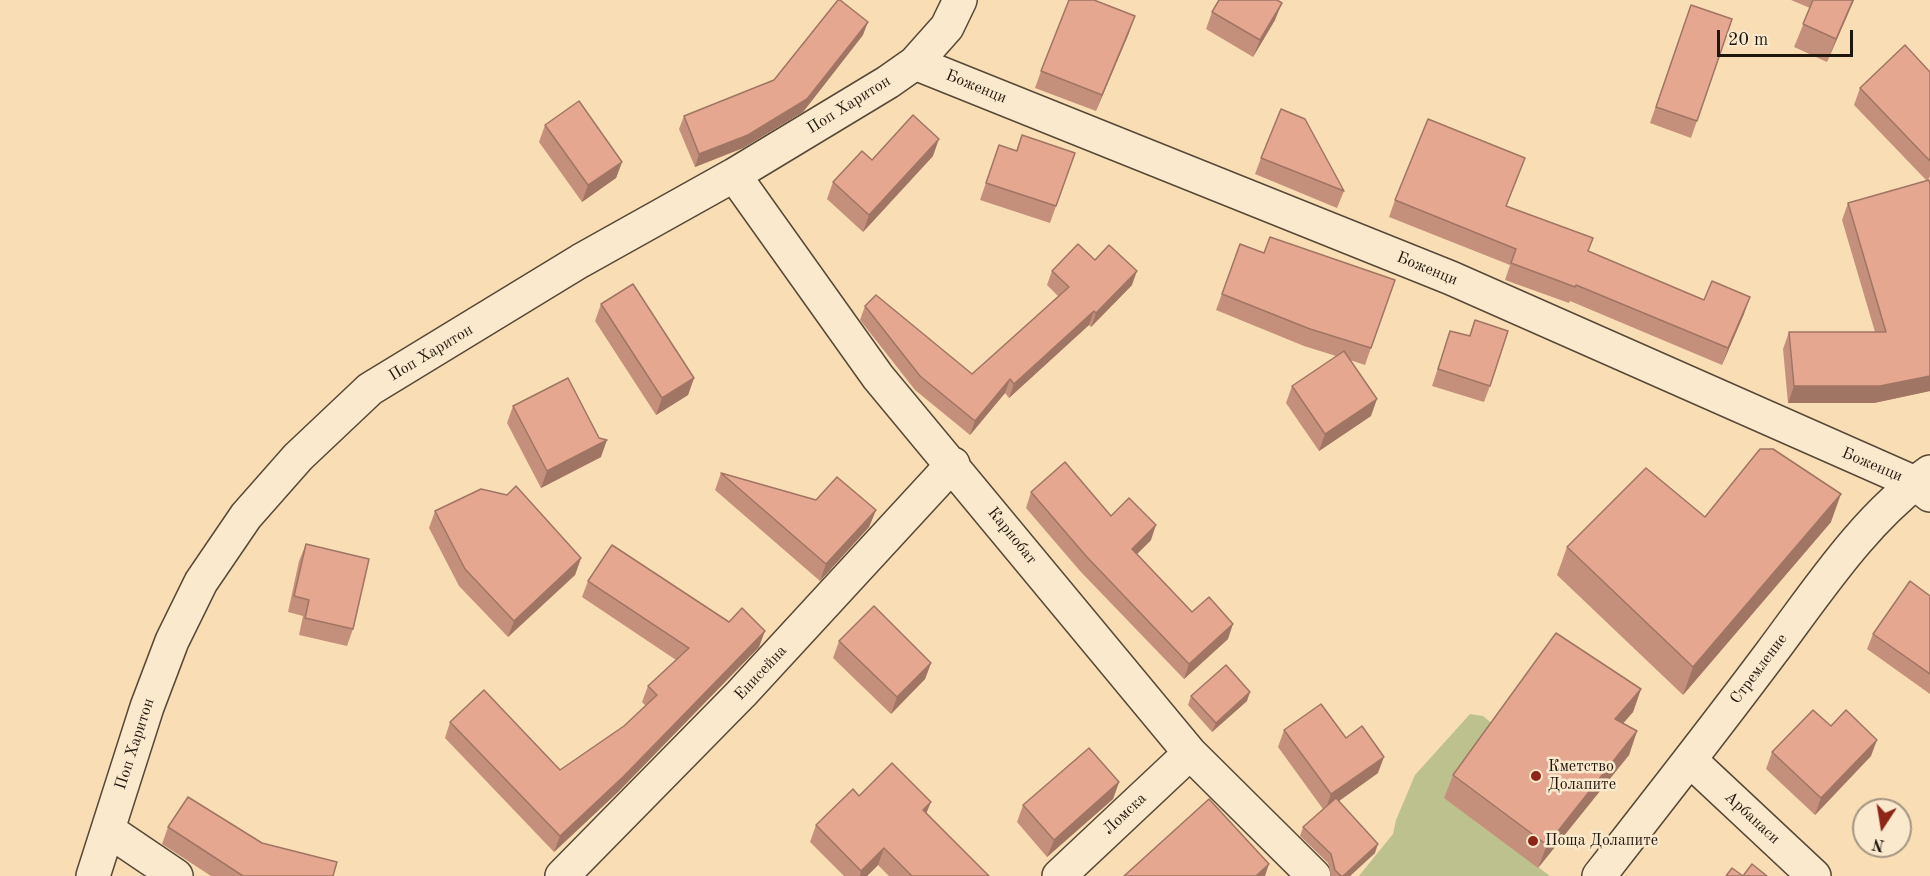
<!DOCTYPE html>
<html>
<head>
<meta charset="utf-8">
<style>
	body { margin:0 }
	#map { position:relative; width:1930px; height:876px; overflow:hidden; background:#f9ddb4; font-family:"Old Standard TT",serif }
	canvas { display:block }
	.north { position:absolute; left:1852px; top:798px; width:60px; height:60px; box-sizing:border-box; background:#fbe9ce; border:2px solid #a39581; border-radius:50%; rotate:192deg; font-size:16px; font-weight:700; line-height:24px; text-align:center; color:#1f160d }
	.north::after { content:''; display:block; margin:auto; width:21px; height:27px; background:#8f2418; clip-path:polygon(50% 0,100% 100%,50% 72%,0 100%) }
	.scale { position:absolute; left:1717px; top:30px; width:136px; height:27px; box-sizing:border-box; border:3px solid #1f160d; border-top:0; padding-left:8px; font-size:18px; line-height:21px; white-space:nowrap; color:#1f160d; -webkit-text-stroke:4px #fbe9ce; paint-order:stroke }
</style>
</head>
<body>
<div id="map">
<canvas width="1930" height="876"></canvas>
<div class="north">N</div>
<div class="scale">20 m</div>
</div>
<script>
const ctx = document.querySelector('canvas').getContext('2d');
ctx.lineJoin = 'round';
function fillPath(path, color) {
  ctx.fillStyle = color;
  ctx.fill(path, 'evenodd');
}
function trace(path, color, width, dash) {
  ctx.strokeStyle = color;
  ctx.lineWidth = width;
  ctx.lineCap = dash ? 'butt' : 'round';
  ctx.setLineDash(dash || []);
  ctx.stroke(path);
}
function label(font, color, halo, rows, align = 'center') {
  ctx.font = font + ' "Old Standard TT",serif';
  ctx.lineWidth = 5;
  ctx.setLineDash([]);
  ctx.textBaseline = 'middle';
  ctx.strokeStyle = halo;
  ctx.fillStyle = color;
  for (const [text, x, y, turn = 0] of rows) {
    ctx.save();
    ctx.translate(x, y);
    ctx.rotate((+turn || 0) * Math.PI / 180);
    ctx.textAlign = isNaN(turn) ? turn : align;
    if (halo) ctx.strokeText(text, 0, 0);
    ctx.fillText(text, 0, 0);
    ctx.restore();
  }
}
fillPath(new Path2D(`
	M1470 714 1483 716 1496 727 1445 798 1550 876H1359L1393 834 1396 820 1415 775Z`), '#bdc18e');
const minor = new Path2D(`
	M915 63 1451 278 1915 483 1930 495
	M734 175 878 377 1190 753 1314 876
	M1690 760 1814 876
	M108 830 176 876
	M93 876 147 707 172 641 201 582 246 516 298 457 370 389 580 261 734 175 888 82 915 63 947 27 960 0
	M562 876 741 694 953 464
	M1059 876 1190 753
	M1599 876C1657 802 1715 728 1771 653 1819 589 1864 519 1930 472`);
trace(minor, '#564837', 36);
trace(minor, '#fbe9ce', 33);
fillPath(new Path2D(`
	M1791 0H1854L1827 62 1794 47 1810 8Z
	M1691 5 1732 19 1691 138 1650 123Z
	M1212 12 1275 20 1253 57 1206 29Z
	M1129 33 1096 111 1035 88 1041 71Z
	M863 35 803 112 743 148 695 167 679 129 684 116 774 80Z
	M1930 72V177L1927 181 1854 105 1860 88Z
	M545 125 622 162 616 178 582 202 539 142Z
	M1022 135 1075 153 1050 223 980 200 999 145 1016 151Z
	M933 156 863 232 827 199 833 182 872 160Z
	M1261 158 1344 191 1337 208 1255 174Z
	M1519 174 1506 207 1588 251 1704 300 1744 314 1722 365 1570 301 1569 303 1505 280 1510 265 1389 217 1395 200Z
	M1930 184V391L1874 403H1788L1783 349 1789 332H1875L1842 220 1848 203Z
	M1240 244 1264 253 1395 280 1365 365 1350 360 1371 416 1319 451 1286 403 1292 386 1336 356 1304 346 1216 310Z
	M1095 260 1132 285 1091 327 1089 325 1009 398 1005 393 970 435 915 390 860 320 865 306 972 374 1058 296 1047 285 1052 271Z
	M601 304 694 378 688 395 656 415 595 321Z
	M1475 320 1490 386 1484 402 1432 386 1450 331 1469 336Z
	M513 406 601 457 541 488 507 423Z
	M721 473 816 500 876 510 869 527 820 581 715 490Z
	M1031 492 1111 516 1151 540 1137 554 1192 612 1228 639 1184 679 1080 571 1026 508Z
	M435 511 581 558 575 575 508 637 459 586 429 528Z
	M1705 517 1831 522 1683 695 1557 575 1567 547Z
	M306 544 353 629 347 646 299 635 303 616 288 612 299 561Z
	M588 581 759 647 618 792 554 852 445 738 450 722 560 770 624 726 646 706 642 702 648 686 676 660 582 597Z
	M1930 596V694L1867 649 1873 634Z
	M839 641 931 663 925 679 891 714 833 658Z
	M1641 689 1633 712 1623 723 1637 731 1629 755 1538 868 1444 798 1453 775Z
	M1191 696 1247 701 1212 732 1188 705Z
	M1284 730 1378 773 1339 801 1375 853 1350 876H1331L1328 863 1300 836 1303 827 1323 809 1278 747Z
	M1772 752 1871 756 1815 815 1766 769Z
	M1119 782 1113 799 1047 857 1017 822 1023 805Z
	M859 796 927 813 989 876H889L878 865 867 876H844L810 842 816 825Z
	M168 827 262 843 333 876H211L162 844Z`), '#c5907b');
fillPath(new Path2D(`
	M1853 0H1854L1827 62 1836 39Z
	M1282 3 1275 20 1253 57 1260 40Z
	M1135 16 1129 33 1096 111 1102 95Z
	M868 22 863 35 803 112 743 148 695 167 699 154Z
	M939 139 933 156 863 232 869 215Z
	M622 162 616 178 582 202 588 185Z
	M1137 271 1132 285 1091 327 1096 313Z
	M1750 297 1744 314 1722 365 1728 348Z
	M1094 311 1089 325 1009 398 1014 384Z
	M1930 376V391L1874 403H1788L1794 386Z
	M694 378 688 395 656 415 662 398Z
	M1010 379 1005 393 970 435 975 421Z
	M1377 399 1371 416 1319 451 1325 434Z
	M607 440 601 457 541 488 547 471Z
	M1841 494 1831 522 1683 695 1693 667Z
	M876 510 869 527 820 581 826 564Z
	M1156 525 1151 540 1127 564 1132 549Z
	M581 558 575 575 508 637 514 621Z
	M1233 624 1228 639 1184 679 1189 664Z
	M765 631 759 647 618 792 554 852 560 836Z
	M931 663 925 679 891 714 897 697Z
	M1641 689 1633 712 1607 742 1615 719Z
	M1250 692 1247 701 1212 732 1216 723Z
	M1637 731 1629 755 1538 868 1547 845Z
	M1877 740 1871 756 1815 815 1821 798Z
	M1384 757 1378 773 1325 811 1331 794Z
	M1119 782 1113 799 1047 857 1054 840Z
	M931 802 924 819 923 810Z
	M1378 844 1375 853 1350 876H1343Z
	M884 848 878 865 867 876H860L861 871Z
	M1269 864 1265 876H1256Z`), '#a07564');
const building = new Path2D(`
	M838 0H840L868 22 807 99 748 135 699 154 684 116 774 80Z
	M1069 0H1094L1135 16 1102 95 1041 71Z
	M1219 0H1277L1282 3 1260 40 1212 12Z
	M1813 0H1853L1836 39 1803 24Z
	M1691 5 1732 19 1697 121 1656 107Z
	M1905 45 1930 72V161L1860 88Z
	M579 101 622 162 588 185 545 125Z
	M1281 109 1305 119 1344 191 1261 158Z
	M913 115 939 139 869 215 833 182 862 151 872 160Z
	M1428 119 1525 158 1506 206 1593 238 1588 251 1704 300 1712 281 1750 297 1728 348 1576 285 1575 287 1511 263 1516 249 1395 200Z
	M1022 135 1075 153 1056 206 986 183 999 145 1017 151Z
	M1929 180 1930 184V376L1880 386H1794L1789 332H1886L1848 203Z
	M1270 237 1395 280 1371 348 1310 329 1222 294 1240 244 1264 253Z
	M1078 244 1095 260 1109 245 1137 271 1096 313 1094 311 1014 384 1010 379 975 421 920 376 865 306 876 295 972 374 1069 287 1052 271Z
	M633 284 694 378 662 398 601 304Z
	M1475 320 1508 331 1490 386 1438 369 1450 331 1470 336Z
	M1344 351 1377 399 1325 434 1292 386Z
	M568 378 599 438 607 440 547 471 513 406Z
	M1760 449H1773L1841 494 1693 667 1567 547 1646 468 1705 517Z
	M1065 462 1111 516 1129 498 1156 525 1132 549 1192 612 1209 597 1233 624 1189 664 1086 556 1031 492Z
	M721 473 816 500 837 477 876 510 826 564Z
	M516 486 581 558 514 621 465 569 435 511 481 489 507 495Z
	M306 544 369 559 353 629 305 618 309 600 294 596Z
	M612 545 729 622 742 608 765 631 624 776 560 836 450 722 484 690 560 770 624 726 657 695 648 686 689 648 588 581Z
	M1910 581 1930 596V674L1873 634Z
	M874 606 931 663 897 697 839 641Z
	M1556 633 1641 689 1615 719 1637 731 1547 845 1453 775Z
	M1226 665 1250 692 1216 723 1191 696Z
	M1321 704 1346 738 1362 726 1384 757 1331 794 1284 730Z
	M1813 710 1831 726 1846 710 1877 740 1821 798 1772 752Z
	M1089 748 1119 782 1054 840 1023 805Z
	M892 763 931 802 923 810 989 876H912L884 848 861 871 816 825 853 789 859 796Z
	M188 797 262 843 337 862 333 876H243L168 827Z
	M1336 798 1378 844 1343 876H1341L1335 870 1331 854 1303 827Z
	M1209 799 1269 864 1256 876H1124Z
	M1752 864 1767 876H1743Z
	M1732 868 1743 876H1726Z`);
fillPath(building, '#e5a78f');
trace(building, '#a07564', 1.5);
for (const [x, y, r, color] of [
	[1536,776,6,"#8f2418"],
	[1533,841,6,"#8f2418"]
]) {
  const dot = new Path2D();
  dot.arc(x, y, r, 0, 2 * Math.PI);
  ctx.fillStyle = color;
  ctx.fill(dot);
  trace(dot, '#fbe9ce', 2);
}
label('16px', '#1f160d', '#fbe9ce', [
	["Боженци",976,87,22],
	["Поп Харитон",849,105,-32],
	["Боженци",1427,269,22],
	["Поп Харитон",431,353,-31],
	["Боженци",1872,465,23],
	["Карнобат",1012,536,51],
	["Стремление",1759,669,-53],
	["Енисейна",761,673,-47],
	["Поп Харитон",135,744,-72],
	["Ломска",1125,814,-43],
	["Арбанаси",1752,818,43]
]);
label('16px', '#1f160d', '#fbe9ce', [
	["Кметство",1548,767],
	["Долапите",1548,785],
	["Поща Долапите",1545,841]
], 'left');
</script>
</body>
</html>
